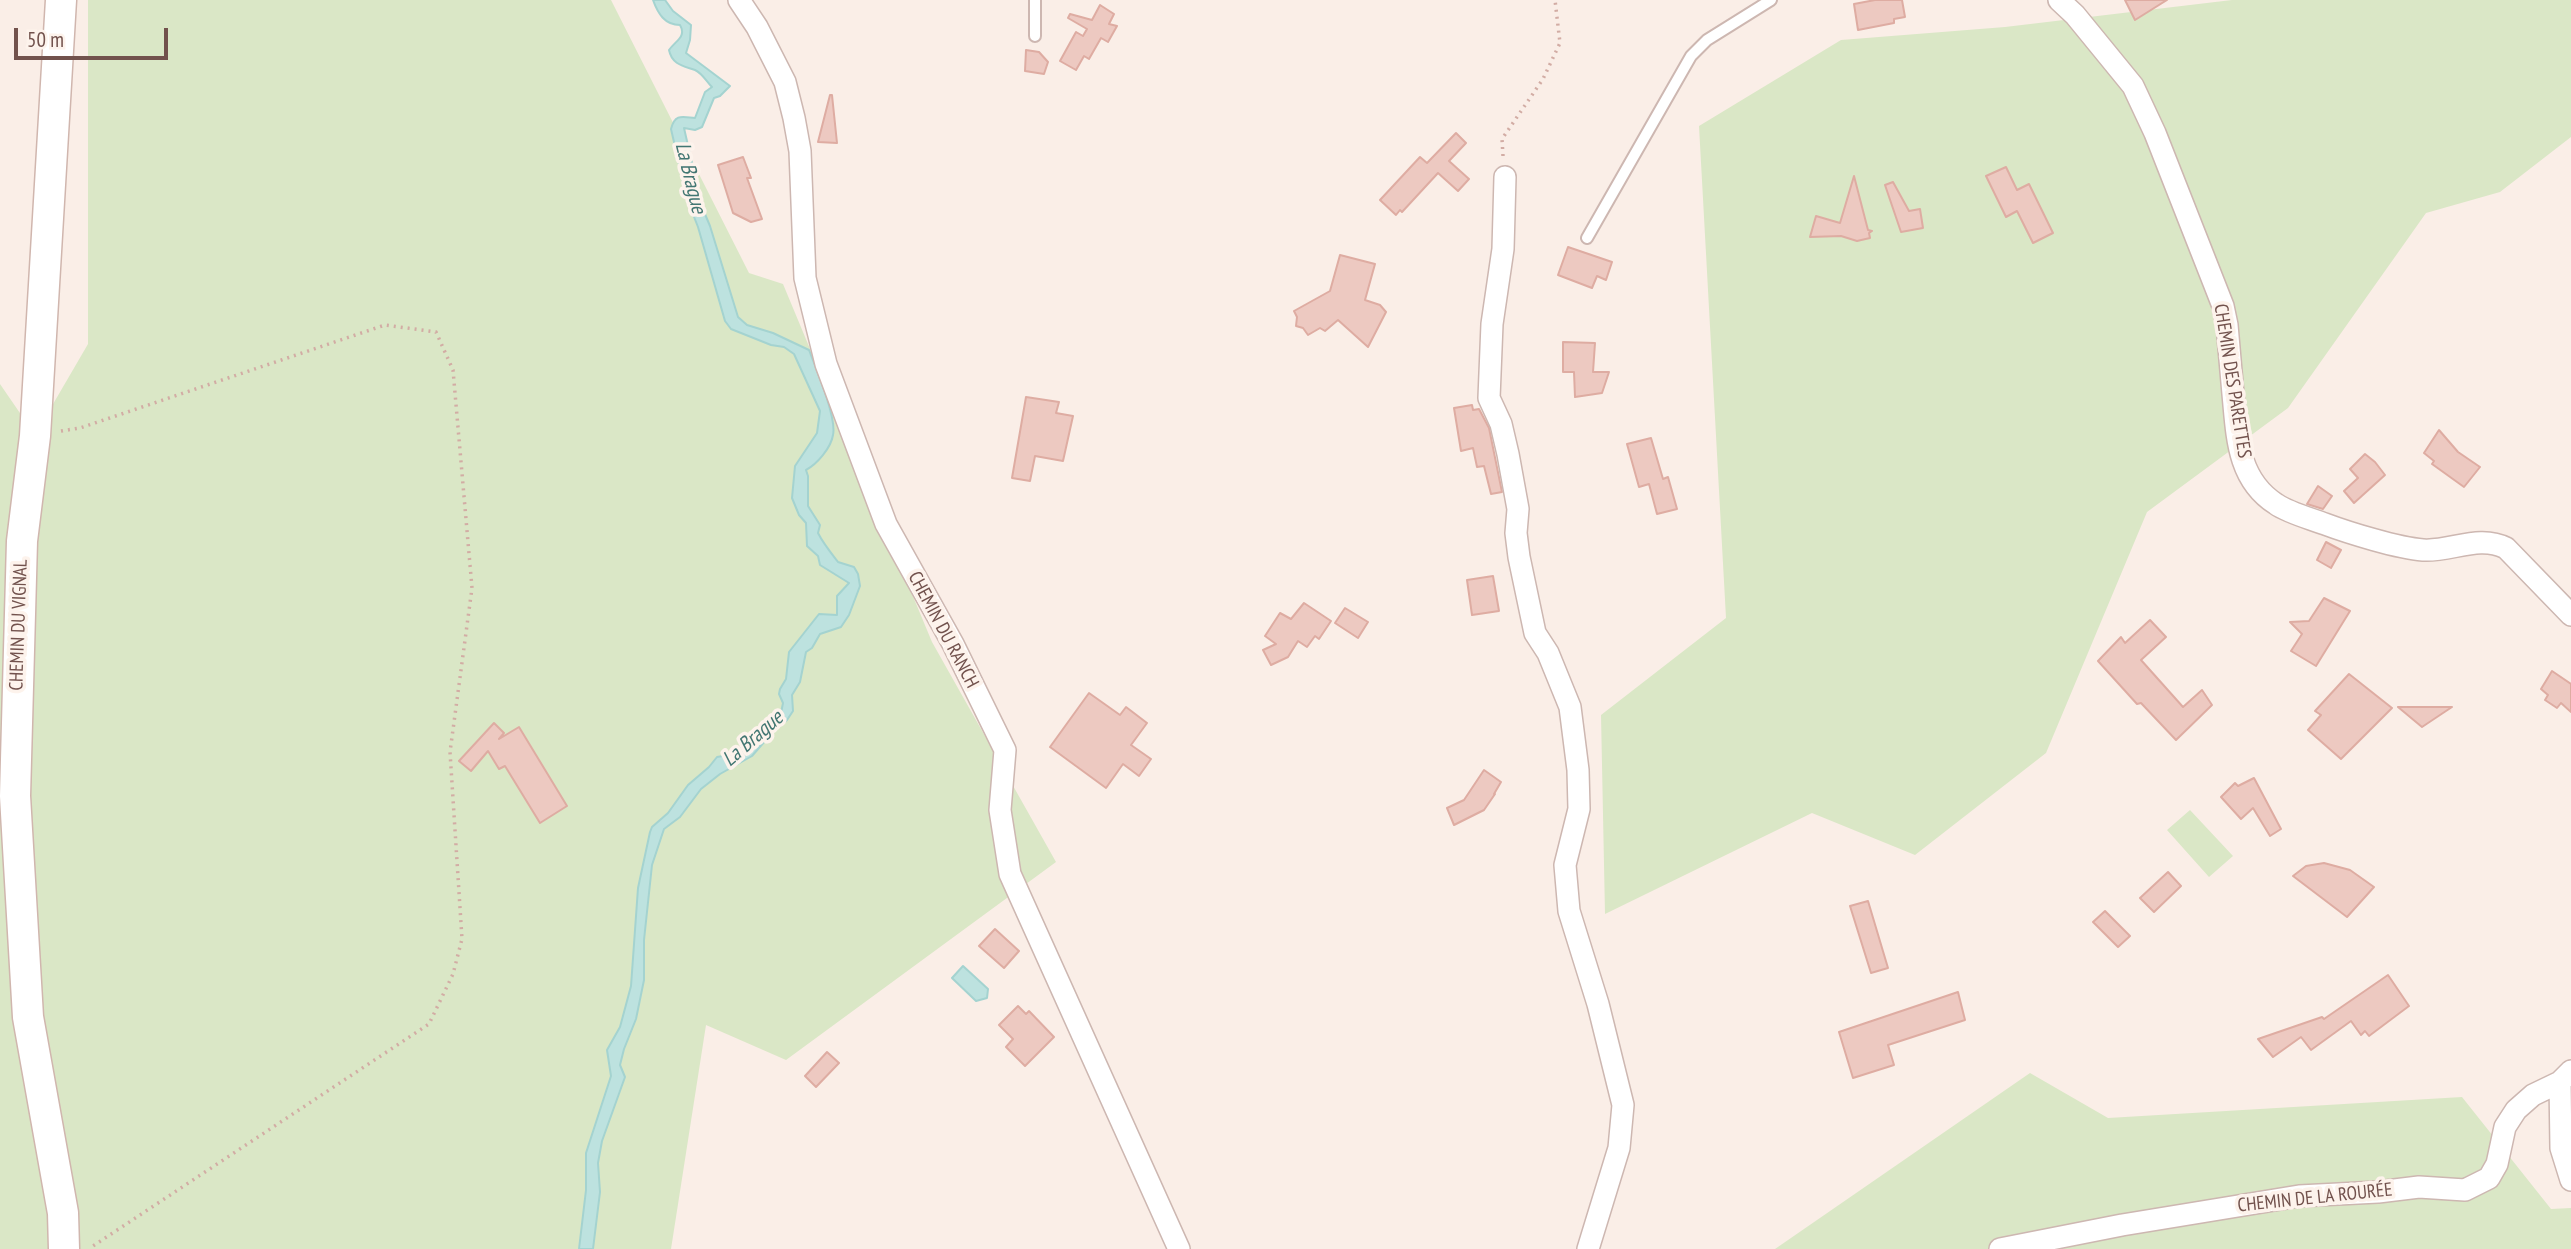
<!DOCTYPE html>
<html>
<head>
<meta charset="utf-8">
<style>
	body { margin:0 }
	#map { position:relative; width:2571px; height:1249px; overflow:hidden; background:#faeee7; font-family:"PT Sans Narrow",sans-serif }
	canvas { display:block }
	.scale { position:absolute; left:14px; top:28px; width:154px; height:32px; box-sizing:border-box; border:4px solid #72524d; border-top:0; padding-left:9px; font-size:21px; line-height:24px; white-space:nowrap; color:#72524d; -webkit-text-stroke:5px #fdf3ec; paint-order:stroke }
</style>
</head>
<body>
<div id="map">
<canvas width="2571" height="1249"></canvas>
<div class="scale">50 m</div>
</div>
<script>
const ctx = document.querySelector('canvas').getContext('2d');
ctx.lineJoin = 'round';
function fillPath(path, color) {
  ctx.fillStyle = color;
  ctx.fill(path, 'evenodd');
}
function trace(path, color, width, dash) {
  ctx.strokeStyle = color;
  ctx.lineWidth = width;
  ctx.lineCap = dash ? 'butt' : 'round';
  ctx.setLineDash(dash || []);
  ctx.stroke(path);
}
function label(font, color, halo, rows, align = 'center') {
  ctx.font = font + ' "PT Sans Narrow",sans-serif';
  ctx.lineWidth = 7;
  ctx.setLineDash([]);
  ctx.textBaseline = 'middle';
  ctx.strokeStyle = halo;
  ctx.fillStyle = color;
  for (const [text, x, y, turn = 0] of rows) {
    ctx.save();
    ctx.translate(x, y);
    ctx.rotate((+turn || 0) * Math.PI / 180);
    ctx.textAlign = isNaN(turn) ? turn : align;
    if (halo) ctx.strokeText(text, 0, 0);
    ctx.fillText(text, 0, 0);
    ctx.restore();
  }
}
fillPath(new Path2D(`
	M88 0H611L749 273 783 284 932 642 1056 862 786 1060 706 1025 671 1249H0V384L35 435 88 344Z
	M2232 0H2571V137L2500 192 2426 213 2288 408 2147 512 2046 753 1915 855 1812 813 1605 914 1601 715 1726 618 1699 126 1841 40 2005 27Z
	M2190 810 2233 856 2209 877 2167 830Z
	M2030 1073 2108 1118 2462 1097 2551 1209 2571 1208V1249H1775Z`), '#dae7c6');
const water = new Path2D(`
	M653 0H665L673 11 691 25 690 40 686 53 730 86 720 96 714 98 702 127 695 130 684 128 702 207 710 226 738 317 747 325 773 333 809 350C816 368 837 418 833 435 831 448 817 464 806 470L808 476V506L820 525 818 533C823 543 831 553 838 562L854 567 858 574 860 586 849 615 841 627 820 634 812 648 806 652 800 682 792 695 793 711 787 720 771 734 752 756 720 774 701 789 680 817 664 829 652 865 644 940V980L636 1019 624 1049 620 1065 625 1077 602 1141 598 1163 600 1192 593 1249H579L586 1190V1153L611 1076 607 1050 620 1027 631 986 638 888 650 832 652 827 668 813 688 785 709 767 717 757 729 755 738 750 781 713 783 703 779 694 780 689 786 679 789 652 819 614 837 615V596L849 583 820 565 818 556 807 546 806 523 799 515 792 498 795 466 817 433 820 411 794 354 784 347 771 345 731 329 725 321 698 227 687 199 671 129C675 113 683 117 695 118L705 92 712 87C707 82 702 73 695 70 684 66 672 65 669 50 675 41 687 37 680 25 665 25 658 14 653 0Z
	M963 966 988 989 987 998 976 1001 952 978Z`);
fillPath(water, '#bde2df');
trace(water, '#a4d3d0', 2);
const building = new Path2D(`
	M1875 0H1902L1905 17 1894 19V23L1858 30 1854 4Z
	M2125 0H2167L2135 20Z
	M1100 5 1114 14 1109 24 1117 26 1108 42 1101 38 1089 59 1084 56 1076 70 1060 61 1076 32 1083 36 1087 29 1068 18 1070 14 1092 20Z
	M1026 50 1039 52 1048 62 1044 74 1025 71Z
	M830 95H832L837 143 818 142Z
	M1456 133 1466 143 1449 161 1469 179 1458 191 1438 173 1402 212 1400 210 1396 215 1380 200 1420 157 1427 163Z
	M743 157 751 178H747L762 219 751 222 733 213 718 165Z
	M2006 167 2017 190 2029 184 2053 233 2033 243 2017 211 2006 217 1986 176Z
	M1854 176 1868 230 1872 231 1869 233 1870 238 1857 241 1841 236 1810 237 1816 216 1840 223Z
	M1893 182 1909 211 1920 209 1923 228 1901 232 1885 185Z
	M1568 247 1612 262 1606 280 1597 276 1592 288 1558 275Z
	M1340 255 1375 264 1365 300 1380 305 1386 312 1368 347 1338 320 1325 331 1320 328 1308 335 1303 328 1296 326 1297 317 1294 311 1330 291Z
	M1563 342 1595 343 1593 372H1609L1602 393 1575 397 1574 372H1563Z
	M1026 397 1059 402 1056 413 1073 416 1063 461 1035 456 1030 481 1012 478Z
	M1472 405 1473 410 1479 409 1489 428 1502 492 1491 494 1484 466 1477 467 1473 448 1461 451 1454 408Z
	M2439 430 2458 452 2480 467 2464 487 2432 464 2434 461 2424 453Z
	M1651 438 1663 479 1668 477 1677 509 1657 514 1649 484 1639 487 1627 444Z
	M2365 454 2375 462 2385 475 2354 503 2344 491 2358 478 2350 469Z
	M2318 486 2332 496 2323 509 2307 504Z
	M2326 542 2341 550 2331 568 2317 560Z
	M1493 576 1499 611 1472 615 1467 580Z
	M2324 598 2350 611 2316 666 2291 651 2302 634 2290 622 2309 621Z
	M1304 603 1331 621 1319 639 1315 636 1307 647 1298 641 1288 657 1271 665 1263 650 1276 644 1265 636 1280 613 1291 619Z
	M1345 608 1368 622 1358 638 1335 623Z
	M2150 620 2166 637 2141 660 2183 707 2202 690 2212 705 2176 740 2141 703 2137 704 2098 661 2121 637 2125 643Z
	M2552 671 2571 684V712L2561 703 2557 708 2545 700 2548 695 2541 689Z
	M2349 674 2392 708 2341 759 2308 730 2321 715 2315 711Z
	M1089 693 1120 715 1126 707 1147 723 1131 745 1151 759 1139 776 1123 764 1106 788 1050 747Z
	M2398 707H2452L2422 727Z
	M494 723 504 733 499 739 519 727 567 806 540 823 505 766 499 769 488 751 471 771 459 761Z
	M1484 770 1501 782 1494 794H1495L1484 810 1454 825 1447 808 1464 800Z
	M2254 778 2281 829 2270 836 2253 808 2241 819 2221 797 2235 783 2238 786Z
	M2324 863 2350 870 2374 887 2347 917 2293 876 2306 866Z
	M2168 872 2181 886 2154 912 2140 898Z
	M1868 901 1888 968 1871 973 1850 906Z
	M2105 911 2130 936 2118 947 2093 922Z
	M995 929 1019 951 1004 968 979 946Z
	M2388 975 2409 1006 2369 1036 2365 1031 2361 1035 2351 1021 2311 1050 2301 1037 2273 1057 2258 1039 2322 1017 2324 1019Z
	M1958 992 1965 1020 1888 1045 1894 1065 1853 1078 1839 1032Z
	M1018 1006 1026 1014 1029 1011 1054 1037 1025 1066 1006 1047 1013 1039 999 1025Z
	M827 1052 839 1063 816 1087 805 1076Z`);
fillPath(building, '#edc9c1');
trace(building, '#deaca2', 2);
const lane = new Path2D(`
	M1035 0V36
	M1587 238 1691 56 1707 40 1771 0`);
const street = new Path2D(`
	M739 0 757 27 785 82 794 118 800 151 805 278 826 364 886 524 953 644 1005 750 1000 810 1010 874 1179 1249
	M2059 0 2075 15 2133 86 2155 133 2223 306 2227 325C2229 348 2231 371 2233 394 2237 435 2237 479 2276 504 2289 513 2309 518 2325 524 2349 533 2398 548 2423 550 2451 552 2479 534 2506 548L2571 615
	M1505 177 1503 249 1492 324 1489 398 1501 424 1508 454 1518 509 1516 533 1519 557 1535 633 1548 653 1570 707 1578 770 1579 809 1565 865 1569 911 1598 1004 1623 1105 1619 1148 1588 1249
	M2560 1082 2561 1148 2571 1180
	M2000 1249 2122 1225 2299 1196 2378 1192 2419 1187 2465 1190 2489 1178 2497 1164 2505 1127 2516 1110 2533 1095 2560 1082 2571 1071`);
const secondary = new Path2D(`
	M61 0 35 436 22 541 15 796 28 1017 63 1213 64 1249`);
trace(lane, '#cdb7b1', 14);
trace(street, '#cdb7b1', 24);
trace(secondary, '#d0b6ae', 33);
trace(new Path2D(`
	M1503 156 1502 139 1543 79 1560 43 1555 0
	M61 431 80 428 385 325 436 332 453 370 472 588 450 752 462 939 453 974 429 1024 90 1248`), '#d2aca4', 3.5, [2, 5]);
trace(lane, '#fff', 10);
trace(street, '#fff', 21);
trace(secondary, '#fff', 30);
label('19px', '#72524d', '#fdf3ec', [
	["CHEMIN DES PARETTES",2232,381,81],
	["CHEMIN DU VIGNAL",19,625,-88],
	["CHEMIN DU RANCH",943,630,62],
	["CHEMIN DE LA ROURÉE",2315,1198,-6]
]);
label('italic 21px', '#427672', '#fdf3ec', [
	["La Brague",690,178,76],
	["La Brague",753,739,-41]
]);
</script>
</body>
</html>
